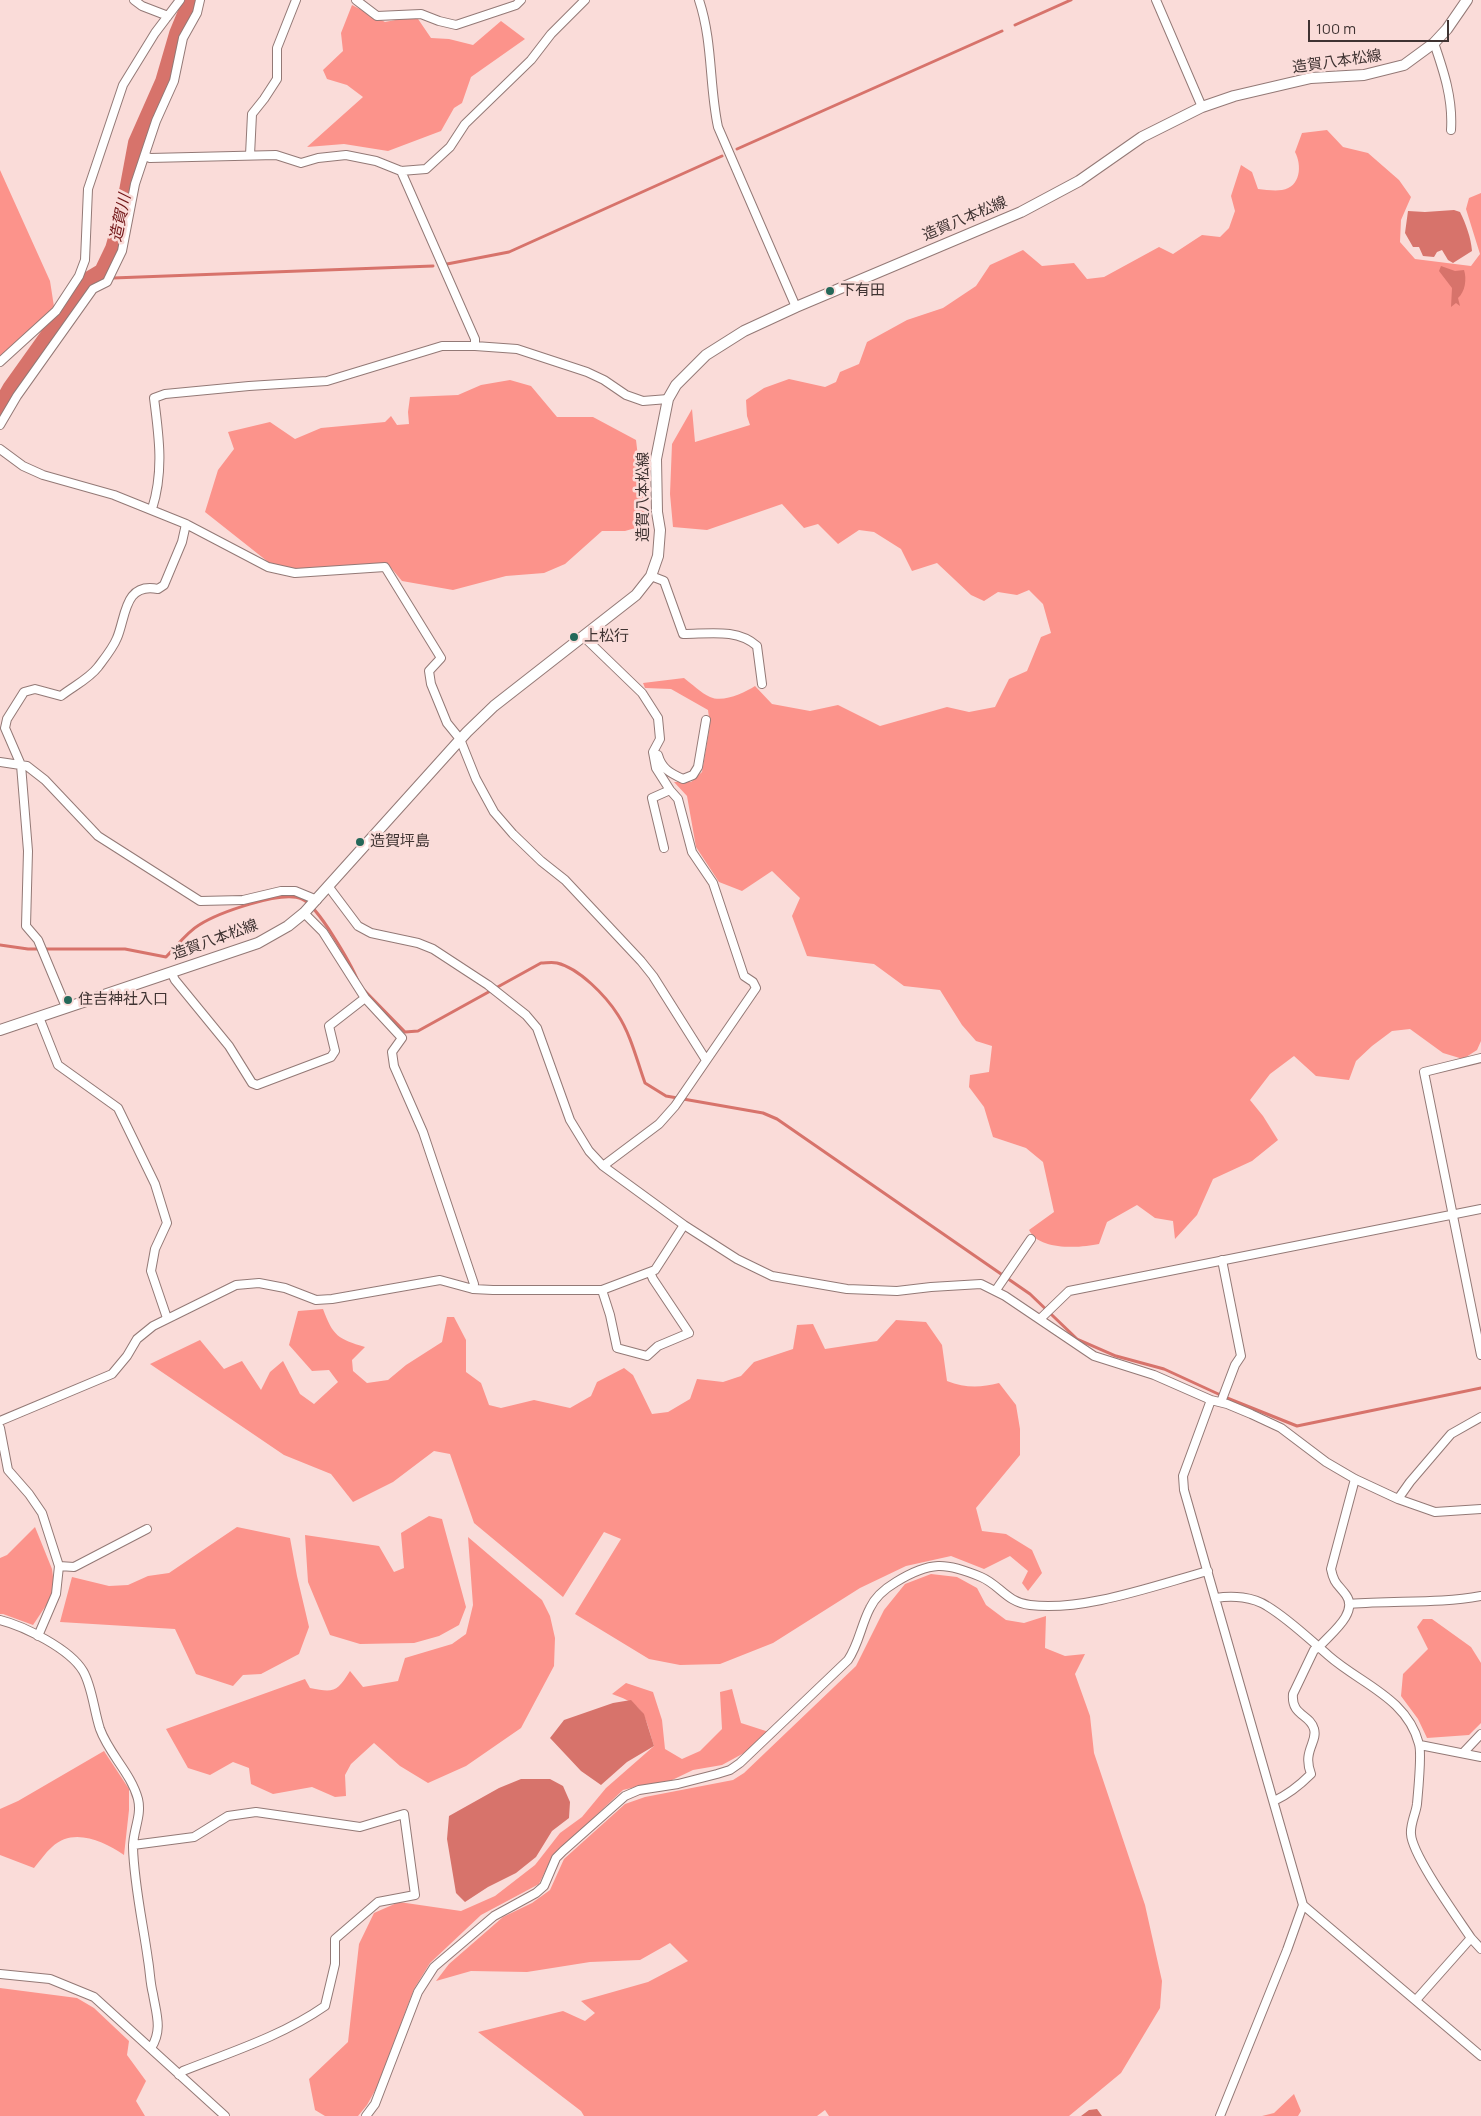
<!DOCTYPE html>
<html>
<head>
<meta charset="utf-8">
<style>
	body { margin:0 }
	#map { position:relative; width:1481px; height:2116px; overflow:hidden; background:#fadcd9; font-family:Manrope,sans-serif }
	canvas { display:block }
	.scale { position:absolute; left:1308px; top:20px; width:141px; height:22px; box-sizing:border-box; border:2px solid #3f3332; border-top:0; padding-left:6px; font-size:15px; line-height:18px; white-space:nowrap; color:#3f3332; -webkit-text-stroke:4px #fadcd9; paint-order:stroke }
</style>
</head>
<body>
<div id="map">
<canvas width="1481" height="2116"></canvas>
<div class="scale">100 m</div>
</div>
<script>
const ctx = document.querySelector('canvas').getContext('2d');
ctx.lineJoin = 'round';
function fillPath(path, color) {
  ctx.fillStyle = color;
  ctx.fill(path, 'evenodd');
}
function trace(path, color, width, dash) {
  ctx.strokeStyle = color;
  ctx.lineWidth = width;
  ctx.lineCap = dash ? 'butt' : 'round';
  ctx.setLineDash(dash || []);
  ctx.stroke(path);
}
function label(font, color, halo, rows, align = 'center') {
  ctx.font = font + ' Manrope,"Noto Sans JP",sans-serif';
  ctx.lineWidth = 5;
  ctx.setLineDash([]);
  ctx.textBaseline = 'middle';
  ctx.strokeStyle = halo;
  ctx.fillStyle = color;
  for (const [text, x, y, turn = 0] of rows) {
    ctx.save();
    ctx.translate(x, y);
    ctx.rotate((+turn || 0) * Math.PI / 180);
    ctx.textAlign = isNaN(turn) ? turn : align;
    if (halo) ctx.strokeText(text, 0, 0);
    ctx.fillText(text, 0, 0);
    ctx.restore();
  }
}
fillPath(new Path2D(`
	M352 5 385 22 416 16 431 38 449 39 473 45 501 21 525 39 471 77 462 103 454 108 441 131 388 151 344 144 307 147 363 97 347 85 327 79 323 70 343 51 341 33Z
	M1327 130 1343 147 1368 153 1399 180 1411 197 1401 220 1400 242 1415 259 1471 266 1480 254 1466 209 1469 198 1481 193V1041L1477 1050 1463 1059 1443 1053 1410 1029 1392 1031 1372 1046 1356 1061 1349 1080 1316 1076 1294 1056 1270 1074 1250 1100 1263 1116 1278 1140 1252 1161 1213 1179 1197 1215 1175 1239 1173 1221 1155 1218 1137 1205 1107 1222 1099 1244C1080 1248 1039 1251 1029 1230L1054 1212 1043 1162 1026 1148 993 1137 984 1107 969 1087 970 1075 989 1072 992 1046 976 1041 962 1025 940 990 904 986 874 964 807 956 792 916 800 898 772 871 742 891 719 882 696 847 687 796 674 782H691L702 772 710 725 708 710 671 689 645 688 643 683 684 678C692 684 701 693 710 697 723 703 744 693 755 686L772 704 810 711 838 705 880 726 947 707 969 712 995 707 1009 679 1027 671 1041 637 1051 633 1043 604 1029 590 1017 595 998 592 984 601 971 595 937 563 912 571 901 549 874 532 859 530 838 544 818 524 804 528 782 504 707 530 673 527 670 494 672 444 692 409 695 442 750 425 747 416 746 400 764 388 789 379 825 387 836 382 840 372 859 364 867 342 907 320 943 308 976 286 990 265 1023 250 1042 266 1074 263 1087 279 1104 277 1159 247 1173 254 1202 235 1220 237 1229 228 1235 211 1231 196 1241 165 1252 172 1258 189C1266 190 1275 191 1282 190 1301 187 1302 165 1295 152L1302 133Z
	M0 170 50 281 55 313 0 362Z
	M510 380 531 386 557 417H593L636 440 646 525 625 531H602L565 564 544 573 506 576 453 590 402 581 387 563 296 569 272 565 205 512 218 470 234 449 228 432 270 422 295 439 321 428 385 422 391 416 397 425 409 424 408 412 410 397 458 395 481 385Z
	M323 1309C333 1336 338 1339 365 1347L352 1360 353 1371 367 1383 388 1380 406 1365 442 1342 447 1317H454L466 1340V1372L481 1383 489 1405 501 1408 534 1400 570 1408 591 1396 597 1382 624 1368 633 1375 652 1414 668 1412 690 1399 697 1379 723 1382 741 1376 754 1362 793 1349 797 1325 813 1324 825 1349 877 1341 896 1320 926 1322 942 1345 947 1381C965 1388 980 1388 999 1383L1016 1405 1020 1429V1455L976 1508 982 1531 1006 1534 1032 1550 1042 1573 1028 1591 1022 1583 1028 1571 1010 1556 984 1569 951 1556 906 1566 860 1588 773 1643 720 1664 680 1665 649 1659 575 1614 621 1539 604 1532 563 1597 474 1523 450 1454 434 1451 393 1482 353 1502 331 1474 284 1455 150 1364 200 1340 224 1369 242 1361 261 1390 270 1372 283 1361 300 1394 314 1404 338 1382 329 1370 312 1371 289 1345 298 1311Z
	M429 1516 442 1519 466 1607 459 1625 439 1636 414 1643 360 1644 330 1635 308 1582 305 1535 379 1546 394 1572 404 1568 401 1533Z
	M35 1527 52 1569 55 1592 33 1625 3 1614H0V1558L7 1555Z
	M237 1527 290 1538 297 1576 309 1627 299 1654 261 1674 243 1675 233 1686 196 1674 175 1629 60 1622 72 1577 109 1586 128 1585 148 1576 169 1573Z
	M468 1537 542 1600 550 1616 555 1638 554 1666 521 1728 466 1766 428 1783 400 1766 374 1743 351 1764 345 1775 346 1796 335 1797 312 1787 273 1794 251 1784 249 1768 233 1762 210 1775 188 1768 166 1729 305 1679 310 1688C334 1693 337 1692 350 1671L363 1687 398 1681 405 1658 452 1644 466 1634 473 1605Z
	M931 1574 957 1577 977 1588 986 1605 1006 1620 1024 1623 1046 1616 1045 1648 1065 1656 1085 1654 1075 1674 1090 1716 1094 1753 1145 1905 1162 1981 1160 2008 1121 2073 1069 2116H829L825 2110 817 2116H584L581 2111 478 2032 563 2011 585 2021 595 2013 581 2001 648 1982 688 1961 670 1943 640 1960 590 1962 527 1972 471 1971 436 1981 449 1964 503 1917 532 1903 550 1890 564 1859 625 1804 645 1797 733 1780 744 1773 856 1666 884 1610 905 1584Z
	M1423 1619H1432L1471 1647 1481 1663V1723L1469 1735 1427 1738 1418 1719 1401 1696 1403 1674 1428 1649 1417 1627Z
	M626 1683 653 1692 662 1720 665 1749 682 1759 700 1751 722 1729 720 1692 732 1689 741 1723 769 1732 744 1753 722 1765 693 1770 668 1782 644 1785 623 1790 552 1857 539 1884 481 1915 430 1963 414 1989 377 2087 367 2105 358 2116H325L315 2110 309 2079 348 2042 359 1944 374 1913 399 1902 461 1911 495 1896 535 1865 560 1833 582 1817 606 1788 654 1746C644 1714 646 1706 612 1694Z
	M104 1751 129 1789V1810L124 1855C103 1841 73 1827 52 1847 45 1853 40 1861 34 1868L0 1855V1809L18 1801Z
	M0 1988 77 1998 94 2008 129 2041 127 2055 146 2081 136 2101 145 2116H0Z
	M1294 2094 1301 2111 1298 2116H1262L1274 2113Z`), '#fc938b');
fillPath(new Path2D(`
	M1454 210 1460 212C1466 224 1471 238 1472 251L1453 263 1448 260 1442 250 1437 252 1434 257 1423 256 1419 247H1413L1405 233 1408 211 1425 212Z
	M1441 266 1455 271 1464 270C1467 279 1465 292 1458 298L1460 306 1456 303 1451 307 1452 288 1439 271Z
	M631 1700 644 1714 654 1746 627 1762 601 1785 581 1771 550 1738 564 1720 613 1703Z
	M521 1779H550L563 1786 570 1802 569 1818 552 1831 536 1857 516 1873 488 1887 465 1902 456 1893 447 1839 449 1816 499 1788Z
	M1097 2109 1102 2116H1081L1089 2110Z`), '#d7736b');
trace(new Path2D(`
	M1015 25 1071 0
	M737 149 1002 31
	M447 264 509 252 722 156
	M94 278H104
	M113 278 433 266
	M0 945 28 949H125L166 957C176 947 187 932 199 925 218 913 281 890 302 899 318 906 351 964 358 981
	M362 988 405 1032 418 1031 541 963C546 963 552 962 557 963 579 968 606 996 618 1015 631 1035 637 1061 645 1083L666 1096 763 1113 777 1119 1030 1294 1077 1339 1116 1356 1164 1369 1227 1398 1297 1426 1481 1388`), '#d7736b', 3);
trace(new Path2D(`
	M0 409 11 389 88 281 103 272 114 249 123 218 137 143 164 82 178 34 192 0`), '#d7736b', 18);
const street = new Path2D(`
	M134 0 142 6 168 16
	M356 0 377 16 421 14 439 21 456 25 516 5 521 0
	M699 0C713 42 709 85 718 127L796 307
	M1156 0 1202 107
	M1434 43C1444 72 1453 99 1451 130
	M250 155 252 114 264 99 277 79V48L296 0
	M145 156 150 158 276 155 301 163 318 158 346 155 376 161 401 171 426 169 450 147 465 124 531 60 551 34 585 0
	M401 171 475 339V346
	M0 362 56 311 79 276 85 260 88 189 123 85 155 33 180 0
	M0 425 17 396 93 289 107 282 122 251 135 184 156 121 174 81 183 38 197 13 200 0
	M0 449 23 466 43 475 114 495 186 524 268 567 295 573 385 567 441 658 429 671 431 684 447 723 460 739 476 779 494 812 513 834 541 861 565 880 641 961 653 976 706 1060
	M152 509C164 472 159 436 154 398L165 394 249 386 327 381 442 346H475L517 349 587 372 604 380 626 395 643 401 668 399
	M651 576 664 581 683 634C708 634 737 628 757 646L762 684
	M584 637 642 693 658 718 660 739 653 752 656 768 670 790 678 799 692 852 713 883 744 976 753 982 756 988 675 1106 659 1124 603 1166
	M658 755C662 769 670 773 683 779L693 775 698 767 706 720
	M0 762 27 766 45 780 98 836 200 901 243 900 281 891H295L317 900
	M664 848 652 798 670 790
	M328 886 358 926 371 933 418 943 433 949 488 985 526 1015 537 1028 570 1120 589 1151 603 1166 684 1225 737 1259 772 1276 847 1289 897 1291 931 1287 981 1284 1005 1296 1094 1356 1154 1375 1211 1400 1227 1404 1251 1414 1281 1428 1326 1462 1355 1479 1398 1499 1435 1512 1481 1509
	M304 913 323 932 365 998 402 1038 392 1052 394 1066 423 1132 474 1284 473 1289
	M171 972 175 980 229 1046 252 1083 257 1085 331 1057 335 1051 329 1026 365 998
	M66 1007 38 940 26 926 28 851 21 765 5 728 7 719 24 692 35 689 61 696C72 687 89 679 98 667 104 659 113 648 117 638 126 617 124 582 158 589L164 585 182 542 186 524
	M39 1017 58 1065 118 1108 155 1184 167 1223 155 1249 151 1271 167 1318
	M1481 1058 1424 1072 1481 1355
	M602 1290 610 1315 617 1348 647 1356 658 1346 689 1333 653 1279 650 1272
	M996 1290 1031 1239
	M1040 1319 1069 1291 1481 1209
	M1211 1400 1183 1476 1184 1490 1303 1905 1287 1950 1220 2116
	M1221 1402 1235 1365 1241 1356 1222 1260
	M0 1421 112 1374 127 1356 137 1339 153 1326 236 1285 259 1283 285 1288 316 1300 332 1299 440 1280 473 1289 493 1290H602L655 1270 684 1225
	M0 1428 8 1470 29 1494 42 1513 59 1566 56 1594 38 1636
	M1398 1499 1410 1482 1451 1434 1481 1417
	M59 1566 74 1567 147 1529
	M1216 1598C1233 1595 1253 1597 1267 1606 1290 1620 1309 1639 1329 1656 1361 1684 1407 1698 1419 1744 1422 1754 1418 1792 1417 1804 1416 1813 1410 1824 1411 1834 1412 1855 1457 1917 1471 1938L1481 1949
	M1350 1604C1394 1600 1438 1604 1481 1596
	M0 1620C24 1626 70 1649 83 1671 92 1686 94 1711 100 1729 109 1754 131 1773 138 1799 142 1816 133 1830 133 1847 134 1885 143 1923 148 1960 150 1971 150 1983 153 1994 156 2013 163 2030 151 2048
	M1420 1745 1481 1757
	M1463 1753 1481 1734
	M1274 1801C1289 1794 1299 1786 1311 1774 1302 1751 1318 1742 1314 1729 1310 1714 1291 1716 1293 1694L1314 1650 1319 1647C1330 1634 1359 1613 1346 1595 1338 1584 1334 1584 1331 1569L1355 1479
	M133 1845 194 1837 228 1816 256 1812 360 1827 404 1814 415 1895 378 1902 335 1939V1964L325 2006C282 2036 231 2052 183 2071L179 2075
	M1303 1905 1481 2056
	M0 1974 50 1979 94 1997 225 2116
	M1416 2000 1471 1938
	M366 2116 375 2104 418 1992 434 1967 494 1916 536 1893 544 1886 556 1858 563 1851 625 1796 639 1790 678 1784 717 1774 730 1770 740 1763 848 1660C859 1644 861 1625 870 1608 875 1597 886 1588 896 1582 930 1561 946 1562 981 1577 1000 1585 1006 1602 1030 1605 1083 1612 1156 1585 1208 1571`);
const secondary = new Path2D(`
	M0 1030 258 943 288 926 304 913 467 732 494 706 636 595 651 576 658 556 660 530 657 512 656 459 668 399 676 385 706 355 744 331 796 307 1021 212 1079 181 1142 137 1202 107 1234 96 1311 78 1364 75 1404 65 1434 43 1447 29 1467 0`);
trace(street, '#937976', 10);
trace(secondary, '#937976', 12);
trace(street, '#fff', 8);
trace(secondary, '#fff', 10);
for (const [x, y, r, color] of [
	[830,291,5,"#246859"],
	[574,637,5,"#246859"],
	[360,842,5,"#246859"],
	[68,1000,5,"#246859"]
]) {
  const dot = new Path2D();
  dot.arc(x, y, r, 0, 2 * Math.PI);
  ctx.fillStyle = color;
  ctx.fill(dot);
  trace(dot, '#fadcd9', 2);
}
label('15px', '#3f3332', '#fadcd9', [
	["造賀八本松線",1337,62,-8],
	["造賀八本松線",965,219,-23],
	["造賀八本松線",644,497,-90],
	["造賀八本松線",215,940,-20]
]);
label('15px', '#3f3332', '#fadcd9', [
	["下有田",840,291],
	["上松行",584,637],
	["造賀坪島",370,842],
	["住吉神社入口",78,1000]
], 'left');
label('italic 16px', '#721617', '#fadcd9', [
	["造賀川",121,218,-78]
]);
</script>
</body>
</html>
